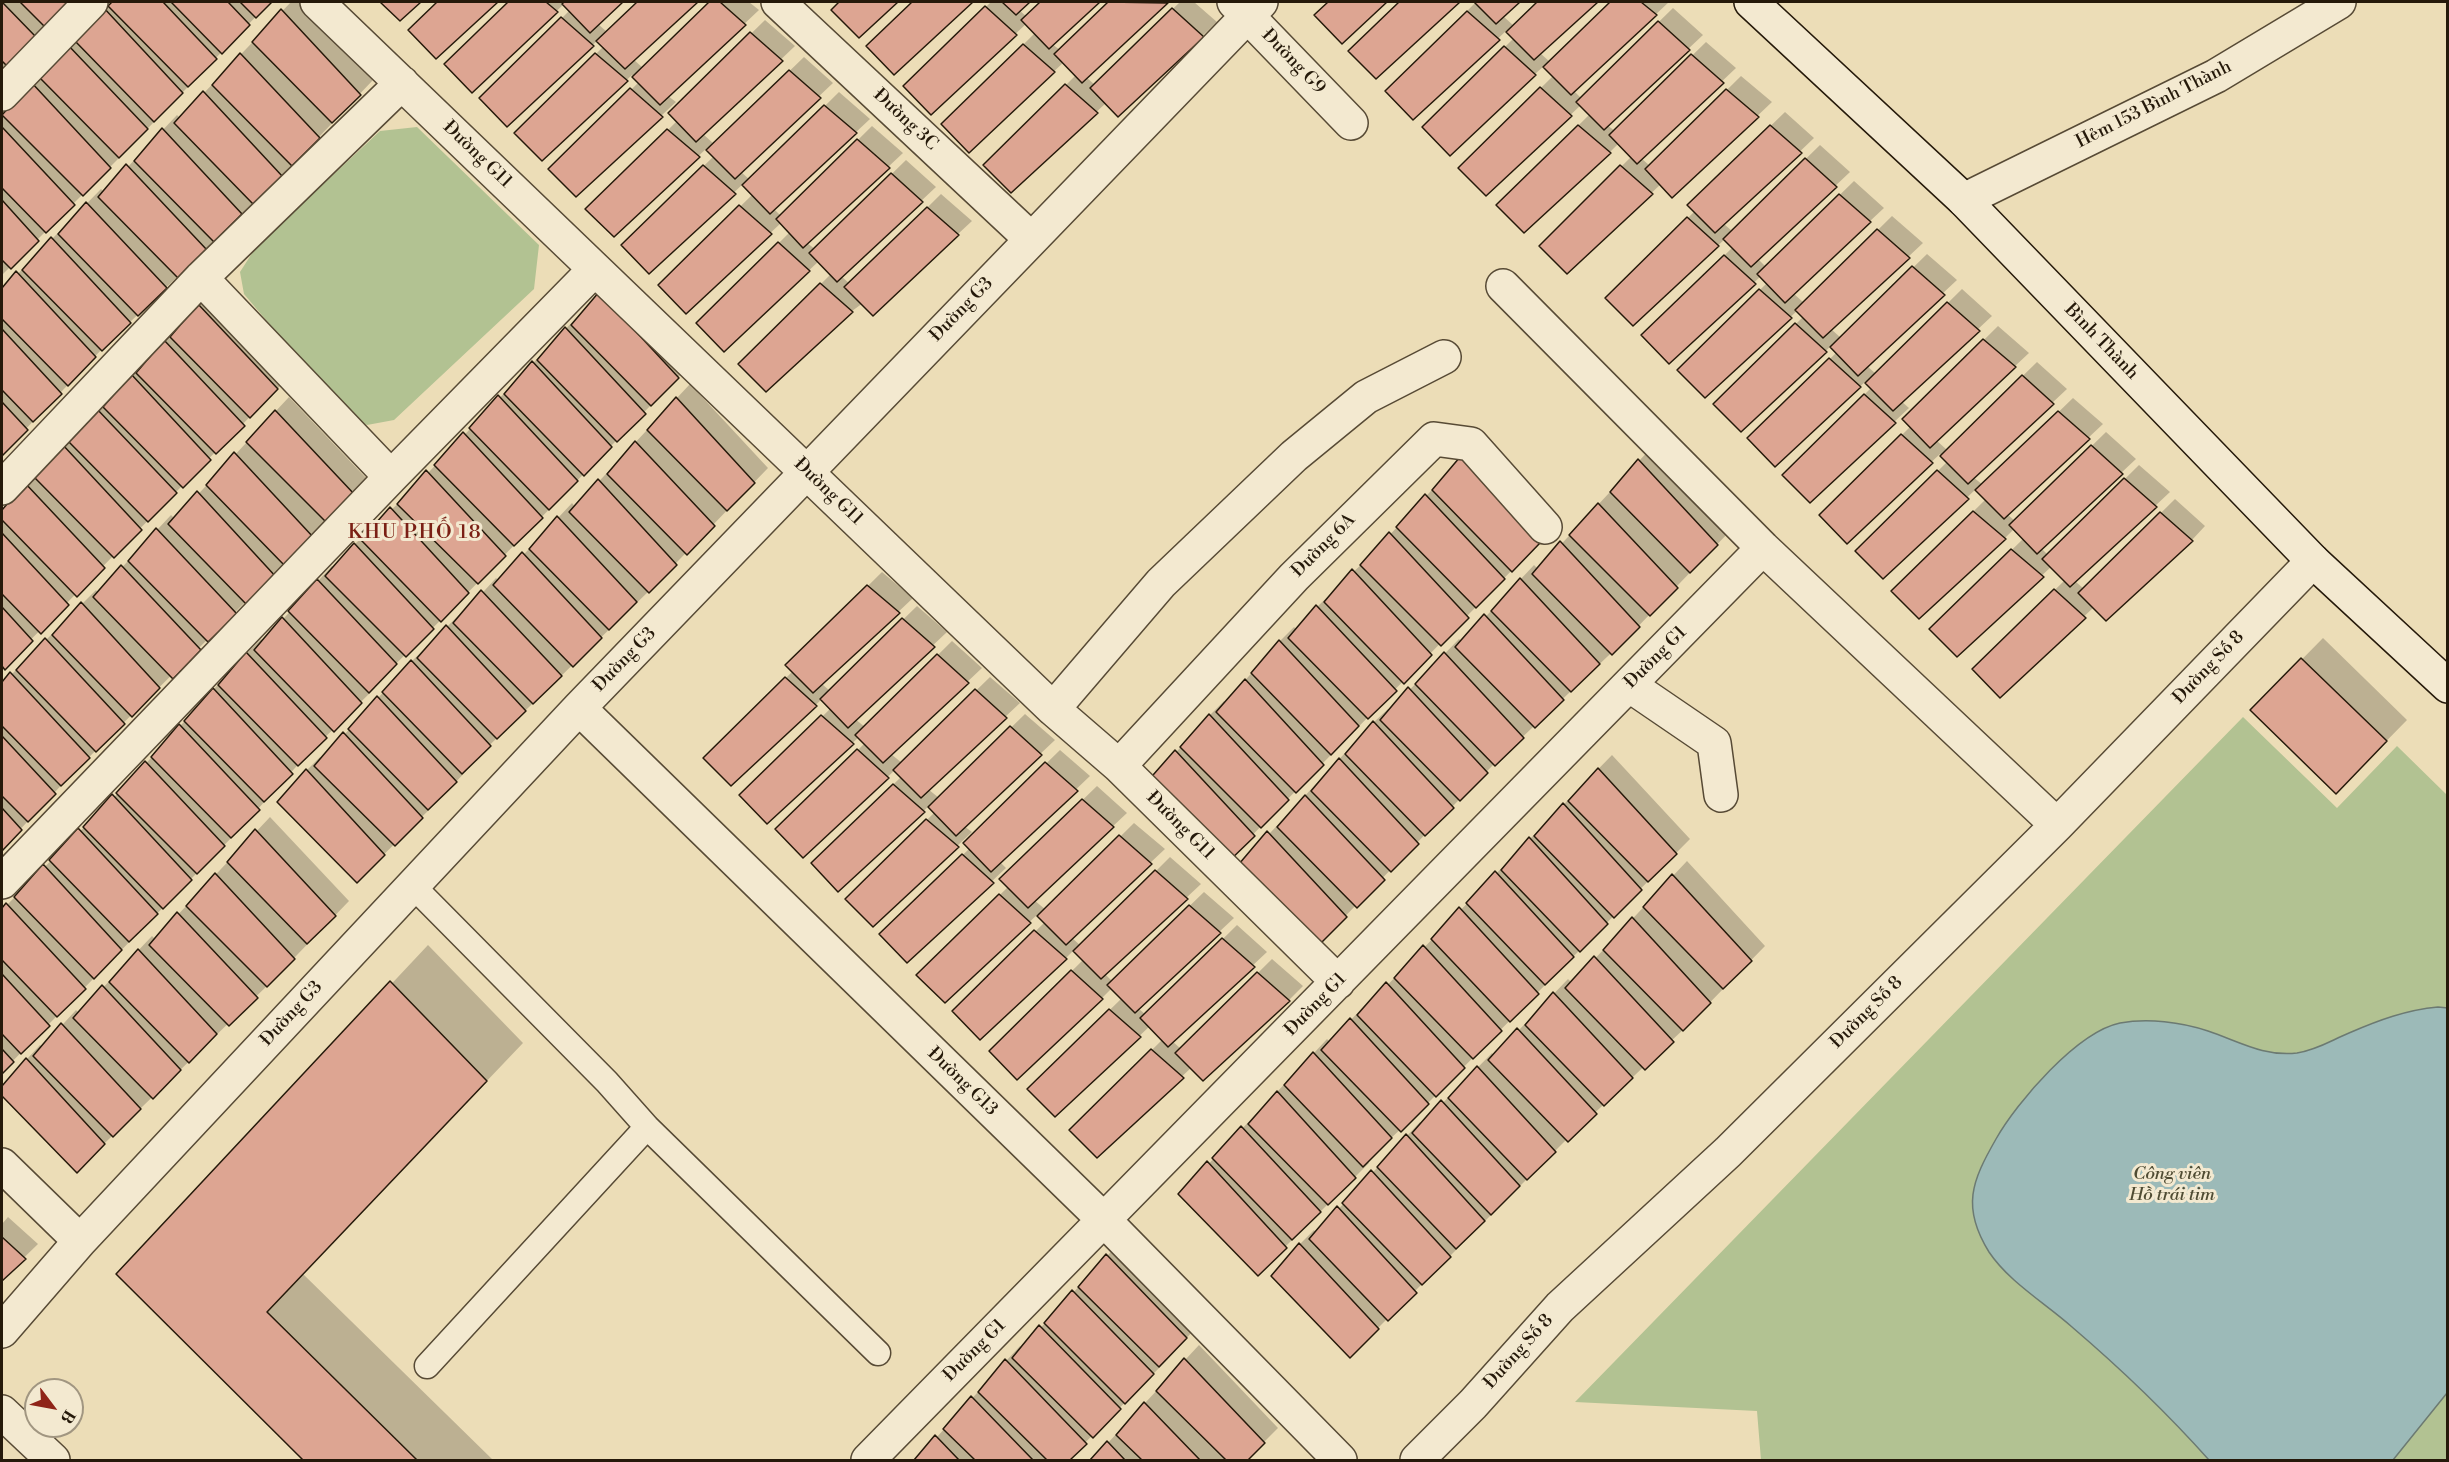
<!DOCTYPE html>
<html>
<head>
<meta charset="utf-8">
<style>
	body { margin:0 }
	#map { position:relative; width:2449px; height:1462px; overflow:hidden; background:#ecddb7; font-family:"Libre Bodoni",serif }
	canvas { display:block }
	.frame { position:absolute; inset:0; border:3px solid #25190a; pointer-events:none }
	.north { position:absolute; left:24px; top:1378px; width:60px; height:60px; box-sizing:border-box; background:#f3e9d0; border:2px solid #a19681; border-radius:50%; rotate:122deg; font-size:16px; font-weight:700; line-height:24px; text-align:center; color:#25190a }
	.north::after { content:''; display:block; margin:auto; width:21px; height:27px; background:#8f2418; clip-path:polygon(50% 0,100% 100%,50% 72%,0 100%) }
</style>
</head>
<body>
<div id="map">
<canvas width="2449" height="1462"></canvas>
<div class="frame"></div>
<div class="north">B</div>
</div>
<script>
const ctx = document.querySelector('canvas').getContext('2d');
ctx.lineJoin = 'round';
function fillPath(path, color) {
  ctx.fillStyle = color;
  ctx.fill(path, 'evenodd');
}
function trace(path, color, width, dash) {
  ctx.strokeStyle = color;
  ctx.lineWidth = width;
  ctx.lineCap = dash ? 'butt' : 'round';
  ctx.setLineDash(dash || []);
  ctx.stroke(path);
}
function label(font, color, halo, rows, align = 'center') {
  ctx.font = font + ' "Libre Bodoni",serif';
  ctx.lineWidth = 6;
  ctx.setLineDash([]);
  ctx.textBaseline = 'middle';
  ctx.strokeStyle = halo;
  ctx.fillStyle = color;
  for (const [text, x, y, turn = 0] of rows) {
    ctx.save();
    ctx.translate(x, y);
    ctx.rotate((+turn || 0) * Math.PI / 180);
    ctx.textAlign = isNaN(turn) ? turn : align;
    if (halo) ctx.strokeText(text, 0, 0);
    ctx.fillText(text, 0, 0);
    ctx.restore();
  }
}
fillPath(new Path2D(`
	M417 127 539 245 534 289 394 420 367 425 346 415 244 294 240 272 256 247 380 131Z
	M2243 717 2337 808 2397 746 2447 795V1460H1761L1757 1411 1575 1402Z`), '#b2c292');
const water = new Path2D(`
	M2438 1007 2448 1008 2447 1393 2393 1460H2209C2167 1413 2120 1368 2072 1327 2045 1303 2009 1282 1989 1252 1961 1207 1972 1181 1996 1139 2017 1102 2077 1032 2120 1023 2148 1018 2181 1022 2208 1031 2238 1041 2264 1057 2297 1053 2317 1050 2332 1040 2349 1033 2379 1020 2406 1010 2438 1007Z`);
fillPath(water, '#9cbab8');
trace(water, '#6c7a72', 1.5);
fillPath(new Path2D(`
	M2 2H72L2 70Z
	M111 2H270L124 153 2 275V115Z
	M291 2H300L373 80 282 176 102 349 2 454V290L101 189 104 192 177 115 180 118Z
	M439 2H496L436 57 410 30Z
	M509 2H621L598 24 607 32 639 2H695L633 59 643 68 711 2H749L759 10 668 96 676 102 576 195 550 169 639 82 632 75 542 159 516 133 604 46 598 40 507 125 482 98 570 10 564 4 472 91 446 64Z
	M841 2H896L859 36 833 10Z
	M914 2H971L894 73 868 46Z
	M991 2H1028L1019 10 1027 17 1042 2H1098L1052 44 1060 50 1110 2H1167L1086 77 1095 85 1180 2H1194L1217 22 1118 115 1106 103 1011 191 986 165 1076 75 1064 62 969 151 943 124 1035 33 1026 24 931 113 905 86Z
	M1330 2H1385L1342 42 1316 15Z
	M1400 2H1458L1376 77 1350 51Z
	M1476 2H1518L1503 16 1514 26 1539 2H1596L1540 53 1550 62 1611 2H1669L1574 91 1581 98 1673 8 1703 35 1607 125 1615 131 1706 42 1736 68 1641 158 1650 166 1741 76 1772 102 1673 196 1661 184 1567 272 1541 246 1632 156 1619 143 1610 152 1498 205 1590 114 1581 105 1486 194 1460 168 1553 76 1544 66 1535 74 1424 127 1514 38 1507 30 1414 118 1388 91Z
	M765 20 795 46 703 134 714 144 804 57 833 83 740 171 750 180 839 92 870 119 774 209 781 216 872 126 903 153 807 243 815 249 906 160 936 187 841 276 850 284 941 194 972 221 958 234 852 311 740 364 831 274 819 261 724 350 698 323 790 232 781 223 686 312 660 285 753 194 743 184 649 272 623 245 714 156 707 148 614 235 588 209 678 120 670 113Z
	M1785 112 1814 138 1724 224 1732 231 1820 145 1850 172 1758 259 1766 267 1854 181 1884 208 1793 293 1804 303 1892 216 1923 243 1831 329 1841 338 1927 254 1957 280 1866 365 1876 374 1962 289 1992 316 1901 401 1909 408 1810 501 1784 475 1872 387 1866 381 1775 465 1749 438 1837 352 1831 346 1741 430 1715 404 1804 316 1798 310 1705 396 1679 370 1767 283 1761 276 1669 362 1643 335 1733 247 1725 239 1633 324 1607 298 1695 211 1689 205Z
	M213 291 291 375 2 669V509L5 508Z
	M600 293 692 363 447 614 373 686 375 688 304 758 238 831 2 1072V910L128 783 247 653 261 639 263 641 319 580 332 566 334 568 355 544 406 496Z
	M1998 326 2029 353 1936 440 1947 450 2037 362 2067 389 1973 477 1983 485 2073 398 2103 424 2007 514 2015 521 2106 432 2136 459 2041 548 2048 555 2139 465 2170 492 2075 581 2084 589 2175 499 2205 526 2192 540 2094 607 2000 696 1974 669 2065 580 2052 566 1957 655 1931 629 2024 538 2014 529 2005 538 1893 591 1986 499 1976 489 1883 577 1857 551 1948 461 1940 454 1847 541 1821 515 1911 426 1904 419Z
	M690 384 768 468 649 591 468 766 470 767 436 803 357 881 307 770 320 757 322 759 412 661 461 613 463 614 496 578 499 581 572 503 575 507Z
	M289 397 368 480 68 778 2 849V684L96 590 98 593 171 515 175 519Z
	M1475 444 1518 564 1226 862 1148 783 1210 715 1224 701 1225 703 1280 641 1294 627 1297 630 1318 606 1368 558Z
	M1653 446 1731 530 1626 639 1495 763 1319 943 1241 864 1374 722 1388 709 1390 710 1459 639 1462 642 1534 565 1538 569Z
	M882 572 913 598 822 684 830 691 917 606 947 632 855 719 865 727 952 641 982 668 891 754 902 763 990 677 1020 703 928 789 939 798 1025 714 1055 740 964 826 972 832 873 925 847 899 935 812 929 806 838 890 813 863 902 776 895 770 803 856 777 829 865 743 859 737 767 822 742 795 831 708 822 699 731 784 705 758 793 671 788 665Z
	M2323 638 2407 720 2357 771 2252 710Z
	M1060 750 1090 776 1000 862 1006 868 907 961 881 934 970 848 965 843Z
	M1612 755 1690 839 1428 1103 1367 1161 1369 1163 1258 1274 1180 1194 1314 1053 1327 1039 1330 1042 1365 1005 1366 1007Z
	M1097 786 1127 813 1034 900 1046 910 1134 823 1165 849 1071 937 1081 946 1170 857 1201 884 1105 974 1112 981 1204 892 1234 918 1138 1008 1146 1015 1237 925 1267 952 1172 1041 1181 1049 1272 959 1303 986 1289 1000 1192 1067 1097 1156 1071 1130 1163 1039 1150 1026 1055 1115 1029 1089 1122 998 1112 988 1102 998 991 1051 1084 959 1074 950 1066 958 954 1011 1045 922 1038 914 945 1001 918 975 1009 886 1001 879Z
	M270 817 349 901 270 983 77 1170 2 1094V1088L27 1059 40 1045 42 1047 76 1010 79 1013 152 936 155 939Z
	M1687 861 1765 946 1686 1027 1567 1139 1350 1356 1273 1276 1300 1244 1314 1230 1316 1233 1420 1122 1422 1124 1492 1053 1494 1056 1568 979 1572 983Z
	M428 945 523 1043 303 1274 493 1460H305L119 1274Z
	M8 1217 38 1244 2 1279V1224Z
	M1121 1241 1200 1323 1167 1360 1068 1460H916L1007 1360 1020 1346 1022 1348Z
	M1199 1345 1278 1428 1246 1460H1092Z`), '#0003');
const building = new Path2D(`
	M2 2 36 37 7 66 2 61Z
	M20 2H74L47 29Z
	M112 2H163L217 59 188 87 108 6Z
	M171 2H228L250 25 222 54Z
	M240 2H272L256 18Z
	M380 2H421L400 21Z
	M437 2H498L436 59 408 30Z
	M508 2H546L558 12 472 93 444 64Z
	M564 2H623L590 33 562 4Z
	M637 2H698L625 69 596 41Z
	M709 2H720L746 25 660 105 632 77Z
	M839 2H898L859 38 831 10Z
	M912 2H973L894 75 866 46Z
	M1002 2H1030L1016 15Z
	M1040 2H1100L1049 49 1021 20Z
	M1108 2 1168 3 1082 83 1054 54Z
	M1328 2H1387L1342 44 1314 15Z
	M1399 2H1460L1376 79 1348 51Z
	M1474 2H1520L1496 24Z
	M1537 2H1598L1534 60 1506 32Z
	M1610 2H1641L1657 15 1571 95 1543 67Z
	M985 6 1017 35 931 115 903 86Z
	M103 7 183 93 154 122 74 40Z
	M1172 8 1204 37 1118 117 1090 88Z
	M281 9 361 95 332 123 252 42Z
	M1467 11 1500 40 1413 120 1385 91Z
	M561 17 594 46 507 127 479 98Z
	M1658 21 1690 50 1604 130 1576 102Z
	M750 32 783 61 696 142 668 113Z
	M67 44 148 129 119 158 39 77Z
	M1023 44 1055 72 969 153 941 124Z
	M1504 46 1536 75 1450 156 1422 127Z
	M240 53 320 138 292 166 212 85Z
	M595 53 628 81 542 161 514 133Z
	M1691 54 1724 83 1637 164 1609 135Z
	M789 70 821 98 735 179 706 150Z
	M31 82 111 168 83 196 2 115Z
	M1065 84 1098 113 1011 193 983 165Z
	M1540 87 1572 116 1486 196 1458 168Z
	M630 88 663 117 576 197 548 169Z
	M1726 89 1759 117 1672 198 1645 169Z
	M203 91 283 177 254 205 174 123Z
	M824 105 857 133 770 214 742 185Z
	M1578 125 1611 153 1524 233 1496 205Z
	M1770 125 1802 153 1715 233 1687 205Z
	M2 127 75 205 46 233 2 188Z
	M162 128 242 214 214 242 134 161Z
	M667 129 700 157 614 237 585 209Z
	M857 139 890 168 803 248 776 219Z
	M1805 158 1837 187 1751 267 1723 239Z
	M126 164 207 250 178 278 98 197Z
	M703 165 736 194 649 274 621 245Z
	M1620 165 1653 194 1567 274 1539 246Z
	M891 173 923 202 837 282 809 253Z
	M1839 194 1871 222 1785 303 1757 274Z
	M2 200 39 241 11 269 2 260Z
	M86 202 167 288 138 316 58 234Z
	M739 205 772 234 686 314 658 285Z
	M927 207 959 235 873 316 844 287Z
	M1687 217 1719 246 1633 326 1605 298Z
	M1877 229 1910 258 1823 338 1795 310Z
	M51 237 131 323 102 351 22 270Z
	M778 242 810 271 724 352 696 323Z
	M1724 255 1756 284 1669 364 1641 335Z
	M1912 266 1945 295 1858 376 1830 347Z
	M16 271 96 357 68 386 2 319V288Z
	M820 283 853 312 766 392 738 364Z
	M1759 289 1792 318 1705 398 1677 370Z
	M599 292 679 378 651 406 571 325Z
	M1947 302 1980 331 1893 411 1865 383Z
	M198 304 278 389 250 418 170 337Z
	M1795 323 1827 352 1741 432 1713 404Z
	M565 327 646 414 617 442 537 360Z
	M2 329 62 394 33 422 2 390Z
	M1983 339 2016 367 1930 448 1902 419Z
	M164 340 245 426 216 454 136 373Z
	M1829 358 1861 387 1775 467 1747 438Z
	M532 361 612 447 584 476 504 394Z
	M131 374 211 460 183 488 103 407Z
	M2022 375 2054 404 1968 484 1940 456Z
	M1864 394 1896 423 1810 503 1782 475Z
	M498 395 578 481 549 510 469 428Z
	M676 397 755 483 727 511 647 430Z
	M2 402 28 430 2 456Z
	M96 408 177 493 148 522 68 441Z
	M275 410 355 495 327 523 246 442Z
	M2058 411 2090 439 2004 519 1975 490Z
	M463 432 543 518 514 546 434 465Z
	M1901 434 1933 463 1847 544 1819 515Z
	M635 441 715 526 687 555 607 474Z
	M62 444 142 530 114 558 34 477Z
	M2091 445 2123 474 2037 554 2009 525Z
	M234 452 314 538 286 567 206 485Z
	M1460 457 1540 543 1512 572 1432 490Z
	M1638 459 1718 545 1690 573 1610 492Z
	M426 470 506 556 478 584 397 504Z
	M1937 470 1969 499 1883 579 1855 551Z
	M2124 478 2157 507 2070 587 2042 559Z
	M598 479 677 565 649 593 569 512Z
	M25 483 105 568 77 597 2 520V510Z
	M197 491 277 578 248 606 168 524Z
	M1425 494 1505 579 1476 608 1396 527Z
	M1598 503 1678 588 1650 616 1569 535Z
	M390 507 469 593 441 622 361 540Z
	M1973 511 2006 539 1919 619 1891 591Z
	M2160 512 2193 541 2106 621 2078 593Z
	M557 516 637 602 609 630 529 549Z
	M156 528 237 614 208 642 128 561Z
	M1389 532 1469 618 1441 646 1360 565Z
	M2 533 69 605 41 634 2 594Z
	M1560 541 1640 627 1612 655 1532 574Z
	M354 543 434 629 406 657 325 576Z
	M2011 549 2044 577 1957 657 1929 629Z
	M522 552 602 638 573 667 493 585Z
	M121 565 201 650 173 679 93 597Z
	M1352 569 1432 655 1404 684 1324 602Z
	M1520 578 1600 664 1571 692 1491 611Z
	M317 579 397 664 369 693 288 611Z
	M867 585 900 613 813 693 785 665Z
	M2054 589 2086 618 2000 698 1972 669Z
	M481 590 562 676 533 704 453 623Z
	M81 602 160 688 132 717 52 635Z
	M1316 605 1397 691 1368 719 1288 638Z
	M2 607 33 641 5 670 2 666Z
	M1484 614 1564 700 1535 728 1455 647Z
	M282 617 362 703 334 732 254 650Z
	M902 618 935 647 848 728 820 699Z
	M446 625 526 711 497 739 417 658Z
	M45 638 125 724 96 752 16 670Z
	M1279 640 1359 726 1331 755 1251 673Z
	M246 652 327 738 298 766 218 685Z
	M1444 652 1524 738 1495 766 1415 684Z
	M937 654 969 683 883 763 855 735Z
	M2301 658 2387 741 2336 794 2250 710Z
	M411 660 491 746 462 774 382 692Z
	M10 672 90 758 61 786 2 726V682Z
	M785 677 817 706 731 786 703 758Z
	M1245 679 1324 765 1296 793 1216 712Z
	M1408 687 1488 773 1460 801 1380 720Z
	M213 688 293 774 264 802 184 721Z
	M975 689 1007 718 921 798 893 770Z
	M377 696 457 782 428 810 348 729Z
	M1209 714 1289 800 1261 828 1180 747Z
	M821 715 854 744 767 824 739 795Z
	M1373 721 1454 808 1425 836 1345 754Z
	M179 724 260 810 231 838 151 757Z
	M1010 726 1042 755 956 836 928 807Z
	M343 732 423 818 395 846 314 766Z
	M2 736 56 794 28 822 2 796Z
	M857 749 889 778 803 858 775 829Z
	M1175 750 1255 836 1226 864 1146 783Z
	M1339 758 1419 844 1391 872 1311 791Z
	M145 761 225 846 197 874 116 793Z
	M1045 762 1078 791 991 872 963 843Z
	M1598 768 1677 854 1648 882 1568 801Z
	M306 769 385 855 357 883 277 802Z
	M893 784 925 812 838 892 811 863Z
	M112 794 192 880 163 909 83 827Z
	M1305 795 1385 880 1357 908 1277 827Z
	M1082 799 1114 827 1028 908 999 879Z
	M1563 803 1642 890 1614 918 1534 836Z
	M2 808 22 830 2 851Z
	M926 819 959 847 873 927 845 899Z
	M78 828 158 914 129 942 49 860Z
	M255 829 336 916 307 944 227 862Z
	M1267 831 1347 917 1319 945 1239 864Z
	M1119 835 1152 864 1066 945 1037 916Z
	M1529 837 1608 924 1580 952 1501 870Z
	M962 854 994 883 907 963 879 934Z
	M43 864 122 950 94 979 14 897Z
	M1155 870 1188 899 1101 979 1073 951Z
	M1495 871 1574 957 1545 985 1466 903Z
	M215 873 295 959 267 987 186 906Z
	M1672 874 1752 961 1723 989 1643 907Z
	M999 894 1031 923 945 1003 916 975Z
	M6 903 86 989 57 1017 2 960V908Z
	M1189 905 1221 933 1135 1013 1107 985Z
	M1459 907 1539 994 1510 1022 1431 939Z
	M177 912 258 998 229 1026 149 945Z
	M1632 917 1711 1003 1683 1031 1603 950Z
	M1034 930 1067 959 980 1040 952 1011Z
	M1222 938 1255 967 1168 1047 1140 1018Z
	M1423 945 1502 1031 1473 1059 1394 978Z
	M138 949 217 1034 189 1063 109 982Z
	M1594 956 1674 1042 1645 1070 1565 988Z
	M1071 970 1103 999 1017 1080 989 1051Z
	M1257 972 1290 1001 1203 1081 1175 1053Z
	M2 974 50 1026 21 1054 2 1034Z
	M390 981 487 1081 267 1312 417 1460H303L116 1274Z
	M1386 982 1465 1068 1436 1097 1357 1015Z
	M102 985 181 1070 153 1099 73 1018Z
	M1553 992 1633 1078 1604 1106 1525 1025Z
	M1109 1009 1141 1037 1055 1117 1027 1089Z
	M1350 1018 1429 1104 1401 1132 1321 1050Z
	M61 1023 141 1109 113 1137 33 1056Z
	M1517 1028 1597 1114 1568 1142 1488 1060Z
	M2 1049 14 1062 2 1074Z
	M1151 1049 1184 1078 1097 1158 1069 1130Z
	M1313 1052 1392 1138 1363 1167 1284 1085Z
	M26 1058 105 1144 77 1173 2 1096V1086Z
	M1477 1066 1556 1152 1527 1180 1448 1098Z
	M1277 1091 1356 1178 1328 1205 1248 1124Z
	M1441 1100 1520 1186 1491 1215 1412 1133Z
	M1241 1126 1321 1212 1292 1240 1212 1158Z
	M1406 1134 1485 1221 1456 1249 1377 1167Z
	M1207 1161 1287 1248 1258 1276 1178 1194Z
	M1371 1170 1451 1257 1422 1285 1342 1203Z
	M1337 1206 1417 1293 1388 1321 1309 1239Z
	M2 1237 26 1259 2 1281Z
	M1299 1243 1379 1329 1350 1358 1271 1276Z
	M1106 1254 1187 1338 1159 1367 1078 1287Z
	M1072 1290 1154 1374 1125 1404 1044 1323Z
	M1039 1325 1121 1409 1093 1438 1012 1358Z
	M1184 1358 1265 1443 1248 1460H1226L1156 1391Z
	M1005 1359 1087 1444 1070 1460H1047L978 1392Z
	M971 1396 1033 1460H975L943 1429Z
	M1144 1402 1200 1460H1142L1116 1435Z
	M935 1435 959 1460H914Z
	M1107 1441 1125 1460H1090Z`);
fillPath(building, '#dda592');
trace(building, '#25190a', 1.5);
const lane = new Path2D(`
	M413 886 607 1082 647 1127 878 1353
	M427 1366 647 1127`);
const street = new Path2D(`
	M317 2 1053 709 1119 766 1338 982
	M778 2 1031 239
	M1234 2 1351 123
	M2 94 91 2
	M1964 200 2216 76 2339 2
	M201 278 391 477
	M1503 286 1763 548 2057 825
	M2 488 201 278 402 83
	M1629 685 1714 743 1721 795
	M579 708 1104 1220 1340 1460
	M1053 709 1161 583 1294 456 1366 397 1444 357
	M1119 766 1294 577 1434 439 1471 444 1545 527
	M2 882 391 477 595 269
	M2 1165 80 1241
	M2 1331 80 1241 579 708 1261 2
	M2 1412 53 1460
	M868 1460 1763 548
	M1417 1460 1473 1404 1560 1307 1728 1152 2057 825 2313 561`);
const secondary = new Path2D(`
	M1751 2 1964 200 2313 561 2448 686`);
trace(lane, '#574a35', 27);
trace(street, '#574a35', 36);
trace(secondary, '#25190a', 36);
trace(lane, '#f3e9d0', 24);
trace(street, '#f3e9d0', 33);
trace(secondary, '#f3e9d0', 33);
label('18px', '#25190a', '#f3e9d0', [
	["Đường G9",1293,62,46],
	["Hẻm 153 Bình Thành",2154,105,-27],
	["Đường 3C",905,120,43],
	["Đường G11",477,155,44],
	["Đường G3",962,310,-46],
	["Bình Thành",2101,342,46],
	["Đường G11",828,492,44],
	["Đường 6A",1324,546,-45],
	["Đường G1",1656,658,-45],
	["Đường G3",625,660,-46],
	["Đường Số 8",2209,668,-46],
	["Đường G11",1180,826,45],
	["Đường G1",1316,1005,-46],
	["Đường Số 8",1867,1013,-45],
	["Đường G3",292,1014,-47],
	["Đường G13",962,1082,44],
	["Đường G1",975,1351,-45],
	["Đường Số 8",1519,1352,-48]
]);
label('italic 18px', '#4f4c33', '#f3e9d0', [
	["Công viên",2172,1175],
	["Hồ trái tim",2172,1196]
]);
ctx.letterSpacing = '1.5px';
label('20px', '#7a1f14', '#f3e9d0', [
	["KHU PHỐ 18",415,533]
]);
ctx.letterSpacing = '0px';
</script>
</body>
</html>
